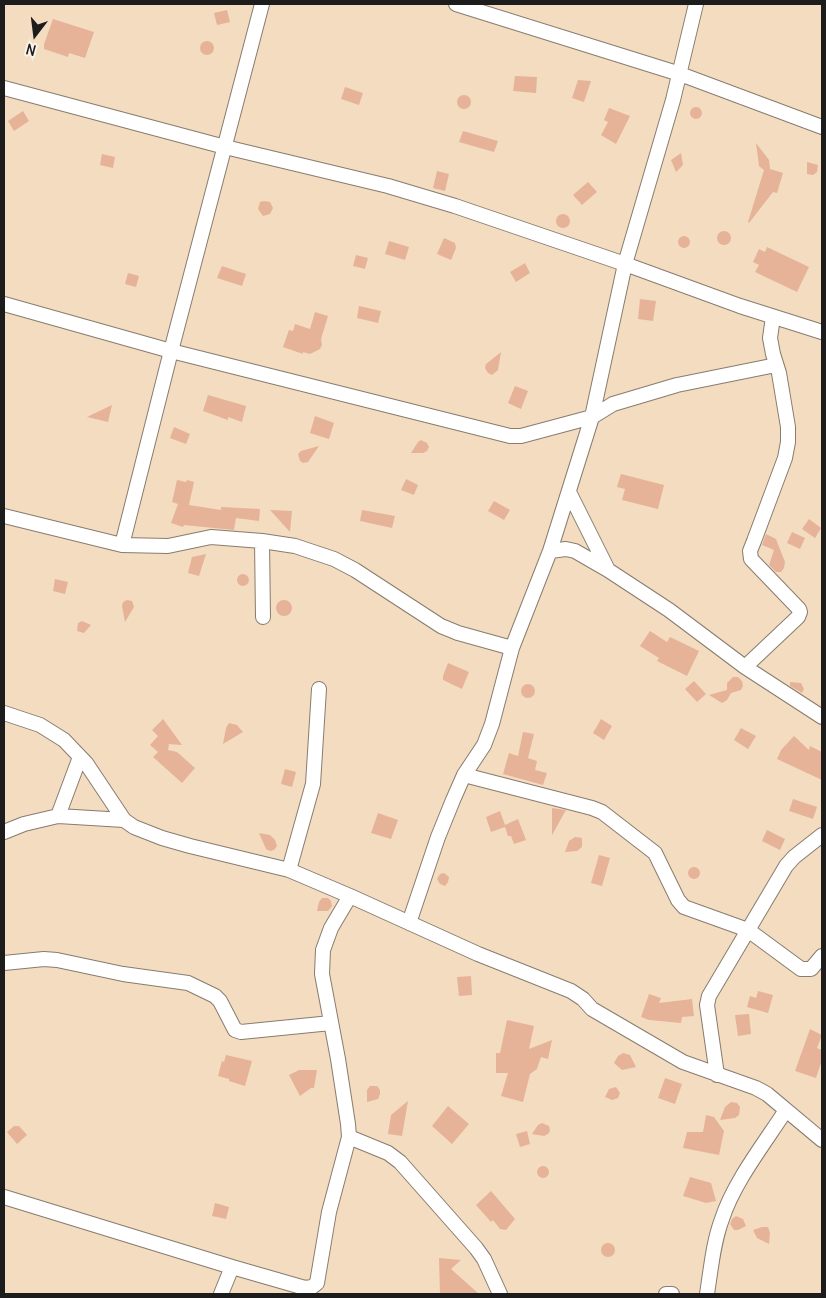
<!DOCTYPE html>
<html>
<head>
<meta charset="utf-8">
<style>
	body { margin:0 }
	#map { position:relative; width:826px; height:1298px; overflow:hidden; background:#f3dcc0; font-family:Delius,sans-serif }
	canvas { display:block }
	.frame { position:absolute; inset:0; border:5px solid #1c1c1c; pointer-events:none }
	.north { position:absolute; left:10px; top:10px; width:50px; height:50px; -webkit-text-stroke:4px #f7f3e8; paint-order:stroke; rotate:195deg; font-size:14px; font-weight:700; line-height:20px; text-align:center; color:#1c1c1c }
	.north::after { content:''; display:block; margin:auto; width:18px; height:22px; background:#1c1c1c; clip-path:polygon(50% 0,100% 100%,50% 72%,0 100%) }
</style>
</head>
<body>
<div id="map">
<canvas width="826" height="1298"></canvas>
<div class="frame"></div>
<div class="north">N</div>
</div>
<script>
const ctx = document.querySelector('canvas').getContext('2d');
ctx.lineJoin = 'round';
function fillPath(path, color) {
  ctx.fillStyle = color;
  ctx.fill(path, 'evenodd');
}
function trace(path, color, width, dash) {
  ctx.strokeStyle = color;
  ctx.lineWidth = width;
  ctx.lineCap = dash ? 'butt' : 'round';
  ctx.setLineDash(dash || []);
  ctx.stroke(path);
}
fillPath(new Path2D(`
	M227 10 230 22 217 25 214 13Z
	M53 19 94 32 85 58 69 53 68 57 44 49V44Z
	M200 48a7 7 0 1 1 14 0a7 7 0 1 1-14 0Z
	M515 76 537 77 536 93 513 91Z
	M578 80 591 81 584 102 572 98Z
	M345 87 363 93 359 105 341 99Z
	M457 102a7 7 0 1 1 14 0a7 7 0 1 1-14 0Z
	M690 113a6 6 0 1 1 12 0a6 6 0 1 1-12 0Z
	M609 108 630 116 616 144 601 135 608 122 604 120Z
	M23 111 29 121 14 131 8 121Z
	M463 131 498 141 494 152 459 142Z
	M756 143 769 160 770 169 783 173 777 193 773 192 749 223 748 222 764 170 759 166Z
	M681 153 683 165 676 172 671 160Z
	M102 154 115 157 113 168 100 165Z
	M807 162 818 165 817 172 813 175 807 174Z
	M437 171 449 174 445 191 433 188Z
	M588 182 597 192 582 205 573 195Z
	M263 201 270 202 273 208 270 214 263 216 258 209 260 202Z
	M556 221a7 7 0 1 1 14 0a7 7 0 1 1-14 0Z
	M717 238a7 7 0 1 1 14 0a7 7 0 1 1-14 0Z
	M678 242a6 6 0 1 1 12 0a6 6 0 1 1-12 0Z
	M444 238 455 243 456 248 451 260 437 254Z
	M389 241 409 247 405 260 385 254Z
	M767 247 809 267 797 292 755 272 759 265 753 262 759 249 765 252Z
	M356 255 368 258 365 269 353 266Z
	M525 263 530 273 516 282 510 272Z
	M222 266 246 274 242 286 217 278Z
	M128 273 139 276 136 287 125 284Z
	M640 299 656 301 653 321 638 319Z
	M359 306 381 311 378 323 357 318Z
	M315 312 328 316 321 339 322 345 320 349 310 354 303 352V354L283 347 289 330 293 331 295 324 310 329Z
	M501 352 498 370 492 375 488 373 485 368 486 364Z
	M515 386 528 391 521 409 508 403Z
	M208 395 246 406 242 422 228 417V420L203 411Z
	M112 405 108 422 87 417Z
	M315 416 334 423 329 439 310 433Z
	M174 427 190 434 186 444 170 438Z
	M421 440 427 443 429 447 427 451 423 453H411L418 442Z
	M319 446 308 462 303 463 300 461 298 454 301 451Z
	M621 474 664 485 658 509 622 500 625 489 617 487Z
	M406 479 418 485 414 495 401 490Z
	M177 480 186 482 187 480 194 482 189 505 221 510V507L260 509 259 521 236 518 234 530 184 525 183 527 171 523 178 504 172 502Z
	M494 501 510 510 504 520 488 511Z
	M270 510 292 511 290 532Z
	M362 510 395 516 392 528 360 521Z
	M809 519 821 528 815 538 802 529Z
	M792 532 805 538 800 549 787 543Z
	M766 534 776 539 785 562 784 568 781 572H776L769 565 774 550 762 545Z
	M206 554 199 576 188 573 192 557Z
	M237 580a6 6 0 1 1 12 0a6 6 0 1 1-12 0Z
	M55 579 68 582 65 594 53 591Z
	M127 600 132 601 134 607 125 622 122 606 123 602Z
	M276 608a8 8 0 1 1 16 0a8 8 0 1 1-16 0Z
	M82 621 91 625 84 633 77 631 78 623Z
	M650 631 667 642 670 637 699 651 687 676 657 661 659 658 640 646Z
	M448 663 469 672 462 689 443 680V676Z
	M733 677H738L742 681 743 686 741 690 731 693 727 700 722 703 709 695 727 690V683Z
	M694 681 706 694 697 702 685 689Z
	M790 682 801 683 804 689 802 693 790 686Z
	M521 691a7 7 0 1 1 14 0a7 7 0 1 1-14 0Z
	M163 719 182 745 168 744 169 745 168 750 177 752 195 768 182 783 153 757 158 752 150 745 158 736 152 730Z
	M601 719 612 726 604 740 593 733Z
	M229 723 237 725 243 732 223 744 226 728Z
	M741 728 756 736 748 749 734 740Z
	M523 732 534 734 528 758 537 761 535 770 547 773 543 785 503 774 509 753 518 756Z
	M794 736 809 750 810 746 822 752V780L777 759 781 750Z
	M285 769 296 772 292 787 281 784Z
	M793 799 817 807 813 819 789 811Z
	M552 808 566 810 552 835Z
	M500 811 505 825 518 819 526 840 514 844 511 836H508L505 827 491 832 486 817Z
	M378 813 398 820 391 839 371 833Z
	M767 830 785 839 780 850 762 841Z
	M259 833 270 835 275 840 277 846 274 850 270 851 266 849Z
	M575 837 582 838V847L577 851 565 852 569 841Z
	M599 855 610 858 602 886 591 883Z
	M688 873a6 6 0 1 1 12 0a6 6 0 1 1-12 0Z
	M444 873 449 877 448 882 445 886 440 884 437 879 440 874Z
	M322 898H328L331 901 332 906 328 911H317L319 902Z
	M471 976 472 995 459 996 457 977Z
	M758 991 773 995 768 1013 747 1007 750 996 756 998Z
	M649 994 661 998 659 1003 692 999 694 1016 682 1017 681 1023 649 1020 641 1017Z
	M749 1014 751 1034 738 1036 735 1015Z
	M507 1020 534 1026 529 1049 552 1040 548 1059 541 1057 537 1069 530 1074 523 1102 501 1096 508 1073H496V1053H500Z
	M810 1029 822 1035 817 1048 822 1050V1060L816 1078 795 1071Z
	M623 1053 630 1055 636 1067 622 1070 614 1063 618 1056Z
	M226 1055 252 1061 245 1086 229 1081V1079L218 1076 222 1061 224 1062Z
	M299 1070H317L314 1088H311L300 1096 289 1075Z
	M665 1078 682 1084 675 1104 658 1098Z
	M370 1086H377L380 1090V1094L378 1099 367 1102V1090Z
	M616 1087 620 1093 618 1098 612 1100 605 1097 609 1089Z
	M408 1101 402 1136 388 1134 391 1115Z
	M731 1102 737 1103 740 1107 739 1115 735 1118 720 1120 725 1107Z
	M448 1106 469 1124 452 1144 432 1126Z
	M706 1115 714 1117 724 1131 719 1155 683 1148 687 1132H703Z
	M542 1123 549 1126 550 1131 548 1134 544 1136 532 1134 538 1125Z
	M14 1126H19L27 1135 17 1144 7 1132Z
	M527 1131 530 1144 520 1147 516 1134Z
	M537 1172a6 6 0 1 1 12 0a6 6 0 1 1-12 0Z
	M690 1177 711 1183 716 1201 706 1203 683 1196Z
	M491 1191 515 1219 506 1230 500 1229 493 1220 491 1222 476 1205Z
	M215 1203 229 1207 226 1219 212 1216Z
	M736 1216 743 1219 746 1226 738 1230H734L730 1224 732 1219Z
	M762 1227H768L770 1233 769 1244 757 1238 753 1230Z
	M601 1250a7 7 0 1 1 14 0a7 7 0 1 1-14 0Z
	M439 1258 461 1260 451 1269 479 1294H440Z`), '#e6b398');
const minor = new Path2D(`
	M456 4 680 74 822 127
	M696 4 673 100 625 264 740 306 822 332
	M4 88 225 147 388 186 455 206 625 264 592 417 550 551 512 648 492 724 484 745 464 775 453 800 438 837 409 923
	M4 304 171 351 510 436H521L592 417 613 404 677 385 776 365
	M569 492 608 570
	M4 516 122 545 171 351 262 4
	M262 541 263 617
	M122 545 168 546 211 537 262 541 295 546 334 559 355 570 441 626 458 633 512 648
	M550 551 566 549 575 551 608 570 669 610 745 667 822 717
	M745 667 798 617 800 612 799 609 751 559 750 551 754 541 785 458 788 442V427L779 373 773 354 770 338 773 317
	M4 713 40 725 64 740 86 763 124 820 134 827 162 838 190 846 289 870 350 896 478 954 571 991 583 999 592 1009 683 1062 756 1088 767 1094 822 1140
	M464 775 592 808 602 812 655 853 678 900 684 907 748 930 801 969H811L822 956
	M58 816 80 757
	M4 832 24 824 58 816 124 820
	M289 870 313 784 319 689
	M4 963 44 959 57 960 123 974 188 983 215 996 220 1001 235 1030 241 1032 331 1023
	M717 1075 707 1005 709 996 786 866 794 857 822 835
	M349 1137 388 1153 400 1162 476 1248 484 1259 500 1294
	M4 1197 232 1267 221 1294
	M232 1267 305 1288 312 1287 317 1283 329 1212 349 1137 348 1124 338 1059 322 974 323 950 331 928 350 896
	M666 1294H672
	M707 1294C711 1269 713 1243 722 1219 734 1182 764 1144 786 1110`);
trace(minor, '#887c6e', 16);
trace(minor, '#fff', 14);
</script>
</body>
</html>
